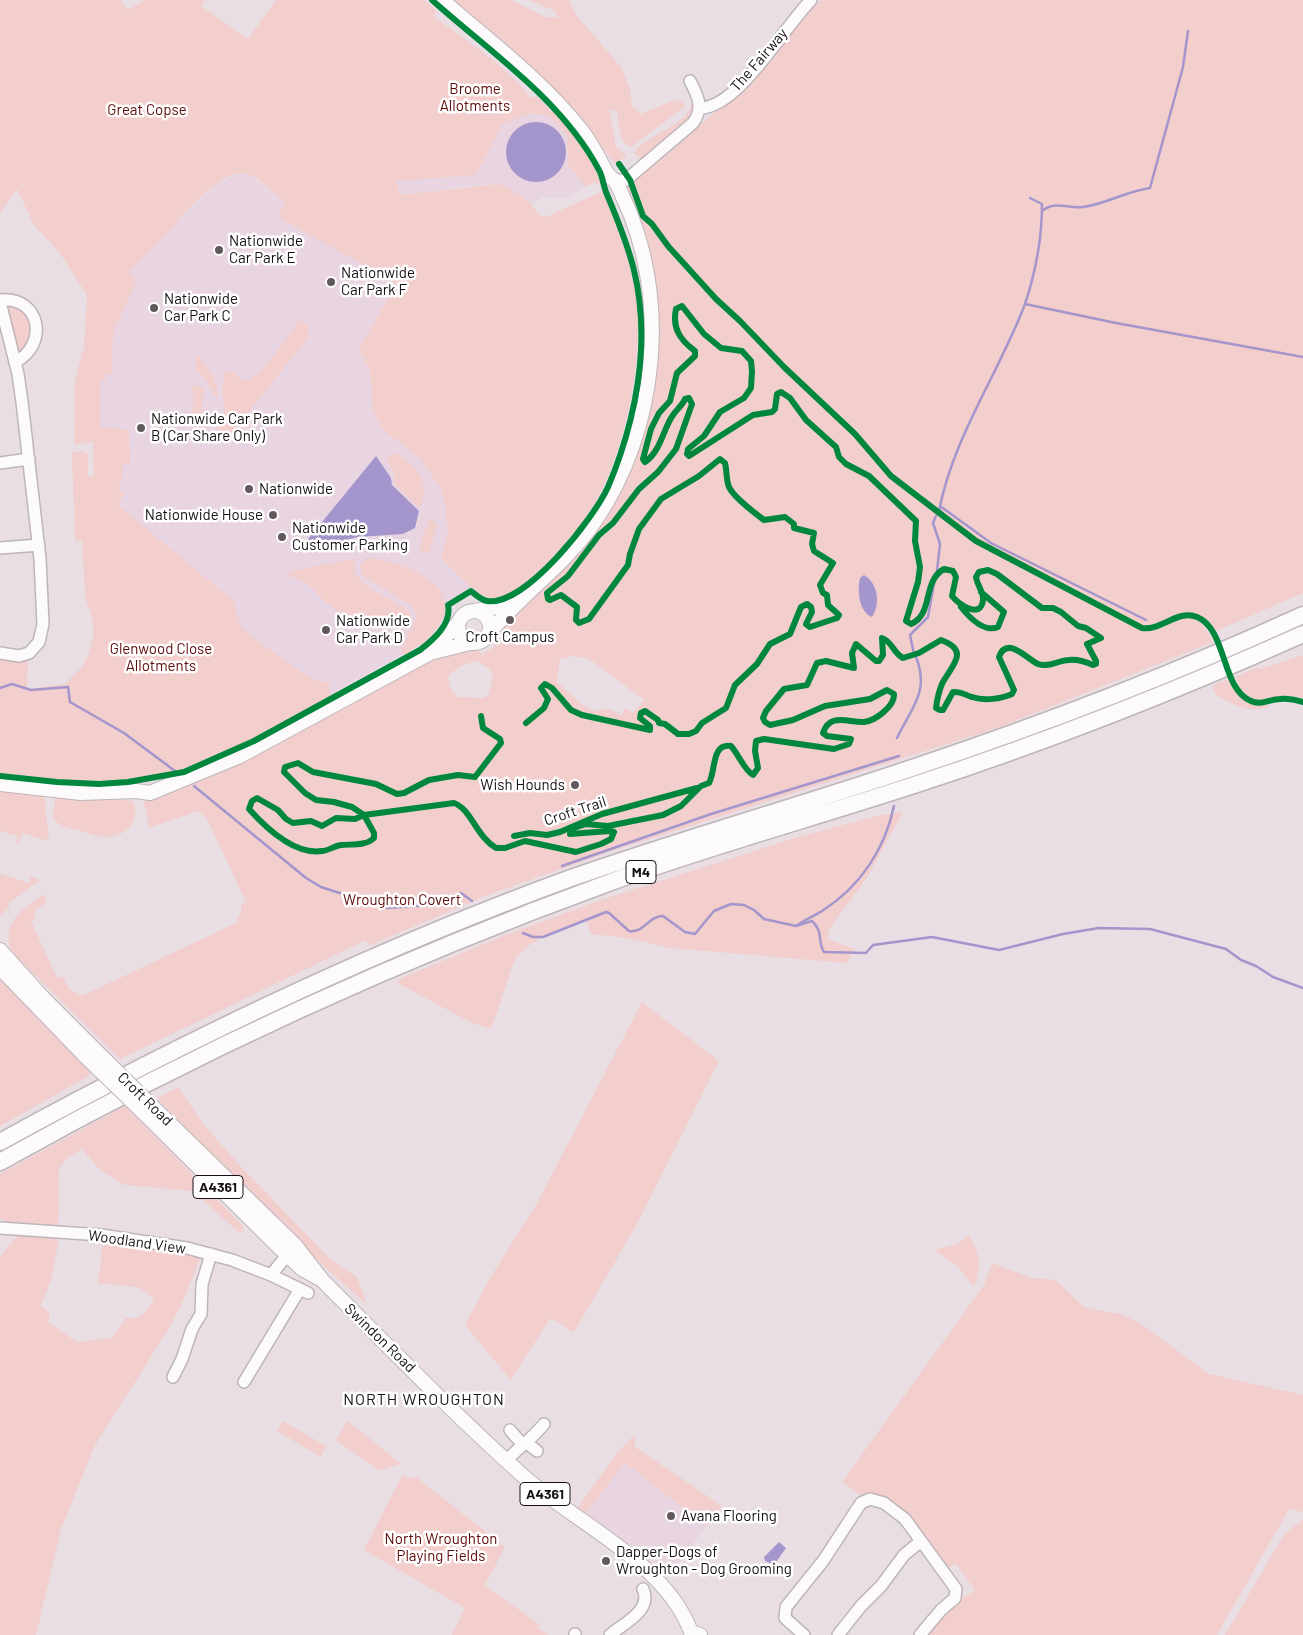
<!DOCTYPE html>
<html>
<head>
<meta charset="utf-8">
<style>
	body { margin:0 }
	canvas { display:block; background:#e8dee4 }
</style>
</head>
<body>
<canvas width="1303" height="1635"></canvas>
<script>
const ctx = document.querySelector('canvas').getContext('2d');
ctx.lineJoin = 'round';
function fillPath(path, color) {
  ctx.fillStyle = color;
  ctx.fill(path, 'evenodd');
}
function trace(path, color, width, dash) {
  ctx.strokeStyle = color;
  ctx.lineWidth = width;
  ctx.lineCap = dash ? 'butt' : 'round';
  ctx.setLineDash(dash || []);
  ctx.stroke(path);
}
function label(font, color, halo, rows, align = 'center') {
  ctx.font = font + ' Barlow,sans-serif';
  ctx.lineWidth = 5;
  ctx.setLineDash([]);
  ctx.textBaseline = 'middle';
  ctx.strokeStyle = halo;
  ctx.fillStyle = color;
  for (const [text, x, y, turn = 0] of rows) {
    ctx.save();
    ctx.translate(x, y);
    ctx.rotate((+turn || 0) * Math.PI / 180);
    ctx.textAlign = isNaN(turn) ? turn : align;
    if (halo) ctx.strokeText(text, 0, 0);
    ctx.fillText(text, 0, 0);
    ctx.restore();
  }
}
fillPath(new Path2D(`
	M530 113 549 116 567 135 568 164 586 187 563 199 543 197 530 204 512 190 493 183 400 195 397 181 476 175 502 124Z
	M240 173 248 174 286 202 278 217 397 283 395 288 553 557 530 579 501 597 491 599 484 598 472 588 447 603 445 617 428 640 331 694 311 693 106 508 93 442 96 369 123 271 216 184Z
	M625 1463 707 1526 665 1579 583 1516Z`), '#e9d5e1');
fillPath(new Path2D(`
	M0 0H120L128 10 145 0H205L201 6 248 39 276 0H424L437 11 433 16C459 35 515 72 530 98L536 96C560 119 592 149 600 183L597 185 595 182 586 187 568 164 567 135 549 116 530 113 502 125 476 175 397 181 400 195 498 184C509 187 523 196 531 204 536 210 537 216 546 217L603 191C619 233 637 275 638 321 639 377 623 452 596 501 584 523 565 545 547 563 532 578 512 595 491 599L475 591 441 558 448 535 445 502 440 487 418 456 384 431 373 410 370 371 359 349 397 283 277 217 285 202C274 194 261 179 248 174 227 166 192 206 178 219L177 224 129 272 136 282 113 333 112 374H106V381H101V427L129 430 130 464H123L122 481 117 489 124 494 118 505 234 601 240 625 251 636 301 672 315 680 329 683 331 697C290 720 247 747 203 763 137 787 68 783 0 773V659L17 662 28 658 27 689 65 684 82 667 88 656 93 637V622L85 596 82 541H75L72 452 84 451 88 454V477L94 476 93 442 74 445 75 380 84 347 87 295 60 253 34 225 17 189 0 213Z
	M449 0H512L548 18 558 17 555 11 529 0H569L576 15 621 67 630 89 632 106 641 114 674 100 684 103V107L631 147C618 143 619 123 617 111L609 109 616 147 627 155 615 164 583 122Z
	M822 0H1303V593L1216 631C1190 593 1175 628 1144 625L1142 629C1174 636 1190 592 1213 642L1000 727 615 850 493 893 370 945 364 941 120 1059 12 953C0 923 21 911 42 895L45 896 46 903C39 907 34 909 35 918L31 921 57 978 62 976 69 989 82 996 238 922 237 918 242 912 241 905 246 902 206 817 198 811 149 828 144 802 146 800 229 769 444 653 472 647 482 654 494 647 498 630 559 574 610 508 644 428 660 332 649 248 627 186 745 87 768 64 811 9ZM573 656 589 659 644 700 633 713 626 708 621 715 608 708 596 711 584 706 557 682 560 659ZM476 661 489 669 493 676 489 695 483 698 457 697 451 689 448 676 460 666Z
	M693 97 696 106 690 121 643 159 634 153C649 131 691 128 693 97Z
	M8 303 26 311 33 334 21 353 17 351 6 305Z
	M300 320 309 326V337L226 440 216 443 214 439 225 410 222 392 225 373 228 371 236 374 242 381C262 380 287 335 300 320Z
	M197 356C208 363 216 381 218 394L215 396 205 378 195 369V360Z
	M193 385 202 387C205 395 201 404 202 412 202 420 208 428 205 436H198L193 432Z
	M396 453C418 468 428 476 422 504L418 507 395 484 394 472 386 460Z
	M429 520 434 521 437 526 429 553H425L419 548Z
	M393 540 407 542 408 549 405 551 368 546V543Z
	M356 558C356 561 354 564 354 569 357 588 396 600 409 611L411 619 404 629C383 624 358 621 340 612 320 603 314 581 290 577L288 572Z
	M372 558C439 569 481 610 404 655L401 649 418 614 413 607 362 575 360 565 365 559Z
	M1303 655V698C1269 688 1254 719 1235 677L1258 667 1261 669Z
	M1229 679C1235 693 1242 704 1258 705 1263 705 1266 704 1270 706 1248 715 1235 705 1216 695L1212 686Z
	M0 789 44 795 49 841 22 833 19 843 16 842 18 836 0 831Z
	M55 798 128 800 134 802C140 824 125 837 104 837 96 837 87 833 80 831 70 828 60 828 53 818Z
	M903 812 866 879 829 929 828 939 855 949 847 963 670 948 621 937 590 934 587 920C562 929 529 938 514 961L493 1024 490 1029 470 1022 398 983 399 979 503 936 598 901 798 837 876 816Z
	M0 874 29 883 31 876 40 880 9 903V908L0 915Z
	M0 974 90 1072 89 1076 0 1126Z
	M642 1002 719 1061 637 1224 574 1332 550 1318 511 1380 465 1325 488 1281 536 1205Z
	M178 1087 204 1125 245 1171 331 1260 357 1277 367 1305 327 1269 157 1098Z
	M125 1106 244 1227 240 1233 192 1191 125 1185 100 1170 82 1149 66 1159 59 1169 58 1227 7 1223 0 1218V1174Z
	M968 1235C980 1253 982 1266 974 1287L958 1267 935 1250 959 1243Z
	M18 1236 59 1239 51 1280 41 1306 50 1313 48 1322 77 1342 112 1338 126 1318C142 1320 147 1311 154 1299L139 1287 98 1283 103 1242 201 1256 185 1297 171 1325 94 1447 61 1529 36 1635H0V1256Z
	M992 1263 1031 1278 1056 1280 1084 1307 1123 1315 1141 1324 1209 1374 1303 1395V1512L1289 1509 1217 1635H929L949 1607 975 1590 956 1564 947 1569 873 1494 861 1495 842 1482 984 1285Z
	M283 1421 326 1446 321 1457 277 1431Z
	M348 1421 401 1464 379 1471 336 1440Z
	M635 1434V1447L722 1506 707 1526 625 1463 583 1516 576 1510 617 1453Z
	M403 1474 407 1479 416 1477 505 1547 485 1585 540 1625 538 1628 549 1635H452L465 1608 364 1550Z
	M1303 1520V1635H1225L1285 1533Z`), '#f2cecc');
fillPath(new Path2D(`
	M506 152a30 30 0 1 1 60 0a30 30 0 1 1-60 0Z
	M376 456 391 478 392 485 419 511 415 528 403 534 358 537 322 546 304 544Z
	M864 575C878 583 881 604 872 617 859 612 857 590 860 578Z
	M779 1542 786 1548 774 1565 765 1561 764 1557Z`), '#a495cc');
trace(new Path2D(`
	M1042 211C1056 200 1067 209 1083 207 1106 204 1127 191 1150 188L1183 67 1188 31
	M1025 304C1036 271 1042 238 1042 204L1030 198
	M940 506 991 543 1146 620
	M939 511C953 437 999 373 1025 304L1116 323 1303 357
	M936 516 933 523 940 544 937 571
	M914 654 910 635 928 617 935 578
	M0 688 12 684 31 690 68 687 70 702 124 733 175 771
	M897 738C911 708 930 692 916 657
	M194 786 306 878 321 887 386 908 430 905 461 893 472 901
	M562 866 711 814 899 756
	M796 926 812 921C824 932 817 941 824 952L866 953 873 945 932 937 999 950 1063 934 1099 928 1150 929 1226 949 1241 960 1256 966 1273 977 1303 988
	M523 933 533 937H543L606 912 609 913 629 931C645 933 648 916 663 916L685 932 695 934 714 911 731 904 744 905 754 910 764 919 796 926C805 920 814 916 822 911 860 887 885 849 894 806`), '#a495cc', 2.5);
const minor = new Path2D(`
	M700 108C738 108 784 27 811 0
	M615 180H626L693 123C704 108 698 96 690 81
	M0 300C41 296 49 345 15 362
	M0 302 18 374 22 402 40 559 43 624 39 642 29 653 19 656 0 653
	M0 463 29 459
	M0 548 39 545
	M0 1228 101 1235 187 1248 232 1260 271 1275 308 1293
	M271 1275 292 1249
	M173 1377 182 1359 192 1329 201 1314 202 1284 211 1254
	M244 1382 300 1289
	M510 1430 522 1444
	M527 1443 537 1451
	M506 1461C519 1447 532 1439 544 1424
	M575 1634V1635
	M610 1635C622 1624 653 1611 643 1589
	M804 1635 785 1618 786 1607 823 1561 861 1503 870 1499 884 1503 905 1519 956 1589 955 1598 941 1610 920 1635
	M838 1635 861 1606 881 1586 904 1555 921 1541`);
const major = new Path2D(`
	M442 0C489 41 543 81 582 131 593 146 598 157 607 173 609 177 612 178 615 181 618 185 620 190 622 195 671 296 658 429 595 521 566 564 523 593 490 632
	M458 627a16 16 0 1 1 32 0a16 16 0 1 1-32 0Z
	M475 611 496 607 519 597
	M430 653 459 622
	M0 784 81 793 136 791 150 793 240 756 430 653 470 643
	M0 950 44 999 94 1049
	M0 968 85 1056
	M157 1111 295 1245 323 1281C388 1346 453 1413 521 1474 574 1523 665 1561 691 1632L700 1635
	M149 1118 287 1255 302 1269 320 1279`);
const highway = new Path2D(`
	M0 1142C184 1041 374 950 571 878 685 838 800 806 915 767 1047 723 1176 673 1303 615
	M0 1162C196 1052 399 959 611 882 710 846 813 818 914 785 1046 742 1176 691 1303 634`);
trace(minor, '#bdb5ba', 14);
trace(major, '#bdb5ba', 16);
trace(highway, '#bdb5ba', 19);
trace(minor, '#fcfafb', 11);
trace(major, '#fcfafb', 14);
trace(highway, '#fcfafb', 16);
const majorBridge = new Path2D(`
	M94 1049 157 1111
	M85 1056 149 1118`);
trace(majorBridge, '#bdb5ba', 16, []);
trace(majorBridge, '#fcfafb', 14);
trace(new Path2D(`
	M619 164 630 180 643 216 652 224 668 246 716 299 740 321 784 367 855 434 891 476 976 541 1142 628C1161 631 1178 609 1197 617 1227 629 1221 689 1251 701 1261 706 1270 699 1280 699 1288 698 1296 700 1303 702
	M961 607C969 617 984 633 998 627L1004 612 981 592
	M481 716 483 728 500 739 501 743 475 777 458 775 429 780 404 793 397 794 376 784 313 772 298 763 285 767 284 772 305 793 316 800 334 802 352 807 364 815 454 803C471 809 476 836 496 848H505L525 841 576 852 601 844 611 839 614 832 610 831 570 834 571 829 586 824 608 826 663 815 681 806 701 786 709 783C716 771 711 743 731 746 739 755 744 770 753 775L758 768 755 751 756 741 764 739 834 749 849 744 851 739 827 736 823 733C830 712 849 723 864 722 875 721 895 706 894 694L887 690 870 699 825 706 793 720 770 725 765 722 763 718 766 711 784 689 807 685 817 663 826 661 854 668 852 653 856 644 876 661H879L883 655 882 638C892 641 893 653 903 658L919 653 941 640C972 651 950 667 942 684 939 691 937 700 936 708L940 710H943L953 692C961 691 965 695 972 697 984 701 1001 699 1012 694L1014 690 999 657C1007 635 1027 659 1038 664 1049 668 1059 660 1069 660 1077 659 1086 662 1093 665L1096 664V661L1087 644 1101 638 1086 628 1078 626 1061 612 1053 608H1042L997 574 988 570 979 572 976 577C977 585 984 593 983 600 981 620 958 604 952 596L956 577 953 571 944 569C922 581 934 614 911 624L906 621 918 582 920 567 915 541 916 521 869 476 846 464 839 457 836 447 806 420 790 398 781 392 777 394 775 409 772 412 753 415 689 456 687 454 688 449 704 436 720 412 744 398 751 388 752 371 751 361 742 351 721 348 704 334 682 306 676 309C672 328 680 340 695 351V356L677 373 670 401 659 413 651 429 643 459 645 462C661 451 663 429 673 415 677 409 682 406 685 399L689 398 692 404 676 449 658 472 639 489 613 523 599 535 568 576 547 593 548 599 550 600 561 595 577 607 576 620 579 623 589 619 628 565 630 554 639 529 661 499 699 476 720 459 725 463C727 471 726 480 729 487 733 496 756 514 764 520L785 517 794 524V528L814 533 812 544 814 551 833 563 820 585 823 593 827 595 828 605 839 615 837 618 810 627 806 624 812 612 811 607 807 604 801 607 790 634 770 644 757 664 735 685 726 708 702 723 696 731 689 734H678L665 724 659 723 658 720 645 711 641 713 640 718 650 726V730L582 715 571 710 552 688 545 684 541 688 548 699 544 708 526 723
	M0 776 57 782 99 784 128 782 184 772 254 741 420 650C433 640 452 624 448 605L471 591C476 595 481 600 487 601 525 607 594 518 608 487 626 445 639 395 641 350 644 287 630 249 606 192 603 185 603 177 599 170 562 100 490 52 432 0
	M257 798 278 810 286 819 293 823 311 821 322 826 336 818 355 819 364 815 374 833V838C366 846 352 844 341 845 334 846 328 851 322 851 295 855 266 828 249 809L252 801Z
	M514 836 530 833 547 835 560 832 602 814 697 788`), '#00873e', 6);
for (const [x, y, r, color] of [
	[219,250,5,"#60585d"],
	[331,282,5,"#60585d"],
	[154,308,5,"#60585d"],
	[141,428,5,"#60585d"],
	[249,489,5,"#60585d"],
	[273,515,5,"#60585d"],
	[282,537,5,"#60585d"],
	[510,620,5,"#60585d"],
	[326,630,5,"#60585d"],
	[575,785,5,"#60585d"],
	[671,1516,5,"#60585d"],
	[606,1561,5,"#60585d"]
]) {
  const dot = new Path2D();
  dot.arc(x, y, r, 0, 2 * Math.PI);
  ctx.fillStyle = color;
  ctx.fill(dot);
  trace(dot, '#fff', 2);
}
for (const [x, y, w] of [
	[641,872,30],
	[218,1187,50],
	[545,1494,50]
]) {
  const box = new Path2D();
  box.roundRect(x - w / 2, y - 11.5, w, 23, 4);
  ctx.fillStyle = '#fff';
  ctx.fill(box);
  trace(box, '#161014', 1);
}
label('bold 14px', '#161014', null, [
	["M4",641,872],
	["A4361",218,1187],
	["A4361",545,1494]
]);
label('15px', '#161014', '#fff', [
	["The Fairway",759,60,-49],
	["Croft Trail",575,811,-18],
	["Croft Road",145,1099,44],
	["Woodland View",137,1242,8],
	["Swindon Road",380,1338,44]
]);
label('15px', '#5d0b09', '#fff', [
	["Broome",475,89],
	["Allotments",475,106],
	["Great Copse",147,110],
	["Glenwood Close",161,649],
	["Allotments",161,666],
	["Wroughton Covert",402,900],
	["North Wroughton",441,1539],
	["Playing Fields",441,1556]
]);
label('15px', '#161014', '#fff', [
	["Nationwide",229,241],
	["Car Park E",229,258],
	["Nationwide",341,273],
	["Car Park F",341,290],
	["Nationwide",164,299],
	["Car Park C",164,316],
	["Nationwide Car Park",151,419],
	["B (Car Share Only)",151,436],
	["Nationwide",259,489],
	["Nationwide House",263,515,"right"],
	["Nationwide",292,528],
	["Customer Parking",292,545],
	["Nationwide",336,621],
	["Car Park D",336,638],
	["Croft Campus",510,637,"center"],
	["Wish Hounds",565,785,"right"],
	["Avana Flooring",681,1516],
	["Dapper-Dogs of",616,1552],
	["Wroughton - Dog Grooming",616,1569]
], 'left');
ctx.letterSpacing = '1px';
label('16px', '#161014', '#fff', [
	["NORTH WROUGHTON",424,1400]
]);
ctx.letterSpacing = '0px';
</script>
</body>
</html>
